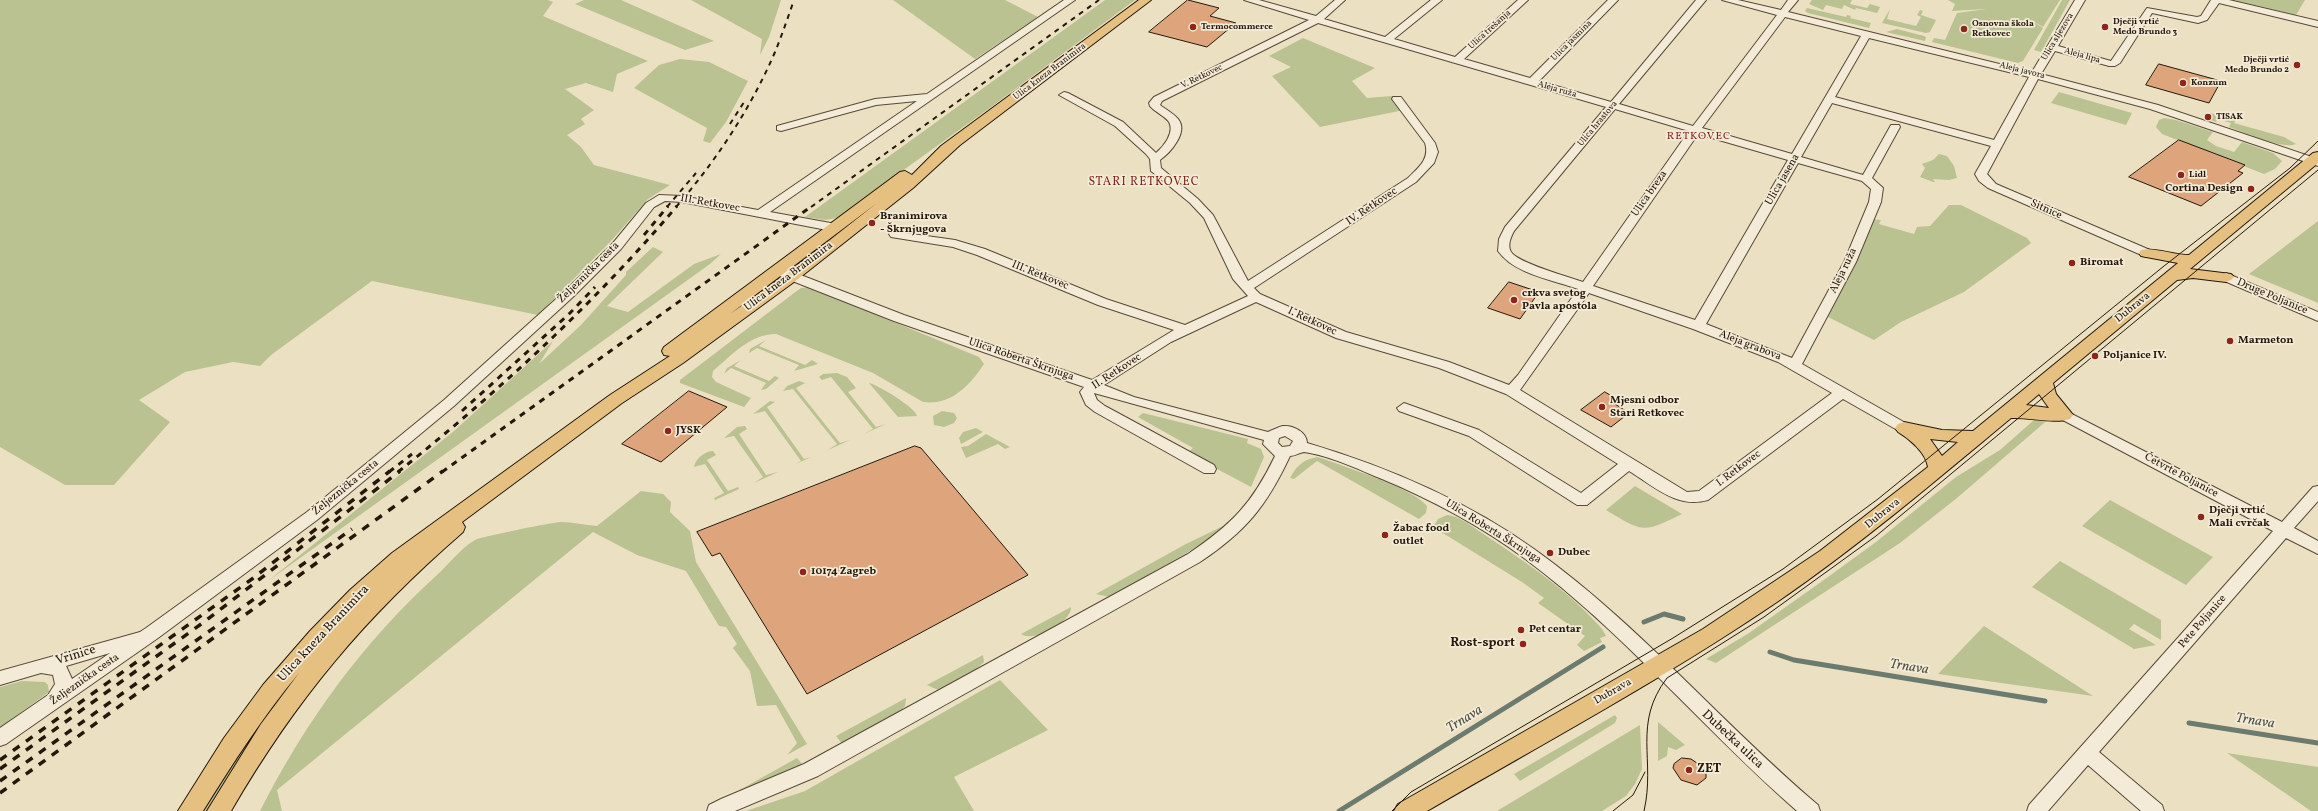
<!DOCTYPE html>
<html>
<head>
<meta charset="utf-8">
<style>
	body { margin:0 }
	canvas { display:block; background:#ece0c2 }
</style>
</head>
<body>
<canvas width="2318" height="811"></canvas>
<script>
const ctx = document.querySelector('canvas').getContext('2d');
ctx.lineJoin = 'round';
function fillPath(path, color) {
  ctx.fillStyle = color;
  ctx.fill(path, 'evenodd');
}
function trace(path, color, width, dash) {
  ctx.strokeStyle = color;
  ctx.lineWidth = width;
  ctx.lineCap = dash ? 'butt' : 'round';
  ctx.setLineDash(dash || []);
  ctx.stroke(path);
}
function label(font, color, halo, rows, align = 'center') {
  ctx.font = font + ' Vollkorn,serif';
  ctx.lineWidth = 3.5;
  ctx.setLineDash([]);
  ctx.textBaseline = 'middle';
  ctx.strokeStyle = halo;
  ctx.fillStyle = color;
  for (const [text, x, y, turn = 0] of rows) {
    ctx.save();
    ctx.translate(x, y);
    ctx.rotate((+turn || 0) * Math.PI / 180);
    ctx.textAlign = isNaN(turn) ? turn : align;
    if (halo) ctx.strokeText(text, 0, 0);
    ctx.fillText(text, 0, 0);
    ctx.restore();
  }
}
fillPath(new Path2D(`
	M0 0H548L553 2 543 16 648 61 617 74 613 92 586 83 565 89 594 110 581 119 585 124 567 135 581 147 594 165 670 185 648 199 612 240 538 315 372 281 271 355 260 366 233 362 185 372 139 400 170 422 114 485H65L0 447Z
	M584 0H621L714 41 685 50 575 4Z
	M691 0H781L769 37 760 55 762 39Z
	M893 0H1005L1038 17 975 59Z
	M1105 0H1135L991 107 837 218 825 220 805 217Z
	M1812 0H1852L1850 4 1867 8 1870 4 1880 7 1877 13 1856 8 1855 10 1844 5 1842 9 1826 5 1823 10 1809 4Z
	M1948 0H2060L2043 27 2028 18 2043 28 2023 61 2018 63 1932 42 1934 38 1945 40 1957 13 1986 9 1952 11 1955 4Z
	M2062 0H2070L2041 52 2034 50Z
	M2231 0H2305L2296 15Z
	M1807 8 1846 17 1847 15 1851 16 1850 18 1871 23 1869 28 1808 13 1805 11Z
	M1890 9 1887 19 1916 26 1921 17 1917 15 1920 10 1923 11 1921 15 1936 20 1930 32 1926 33 1882 23Z
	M1897 29 1924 36 1926 37 1925 41 1886 32Z
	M1303 38 1375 68 1352 81 1367 98 1392 96 1404 110 1320 127 1272 76 1291 67 1269 56Z
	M680 59 709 62 748 81 726 122 710 143 703 141 707 128 634 88 659 65Z
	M2059 92 2132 113 2126 125 2051 103Z
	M2210 113 2236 120 2234 123 2284 137 2296 144C2282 150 2243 132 2229 127L2231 123 2218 119 2216 122 2211 120 2213 118 2203 115H2209Z
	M2164 118 2176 120 2213 132 2207 140 2216 146 2234 152 2242 142 2273 153 2282 161 2275 169 2264 174 2162 134 2156 127 2159 120Z
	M1939 154 1947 156 1954 166 1957 178 1949 180 1933 179 1935 182H1933L1920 177 1925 168 1922 164 1933 160Z
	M1949 205H1961L2027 238 2031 243 1964 292 1901 322 1874 340 1828 317 1872 226 1869 225 1871 219 1881 220 1879 224 1914 234 1917 227 1930 226Z
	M2318 221V303L2249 274Z
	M653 247 663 252 607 306 628 312 694 264 721 254 710 264 268 581 454 431 553 341 539 364 581 325 626 275V272Z
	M809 287 979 357 984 364C970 385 951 406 923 402L873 373 776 334C750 334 732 355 713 371L712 377 716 382 751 398 744 407 680 383V380L794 293 801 288Z
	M766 340 759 346 805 365 812 360 818 364 794 371 799 365 757 348 749 353 750 349Z
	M741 360 734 366 769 381 775 376 779 378 766 389 761 390 766 383 731 368 724 374 727 368Z
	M837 373 847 377 856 388 848 392 876 427 886 424 864 434 873 429 831 377 822 380 819 377 823 374Z
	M799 381 805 383 796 388 840 443 850 440 828 450 837 444 793 389 783 391 787 386Z
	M869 383C878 385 915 407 917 416L898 417Z
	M770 401 775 402 767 407 804 459 811 457 796 464 801 461 765 411 753 414Z
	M942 411 954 413 957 418 954 423 944 427 934 425 933 416Z
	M1143 413 1248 439 1247 443 1261 449 1264 457 1251 487 1187 453 1193 448 1138 417Z
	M2043 417H2051L1957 498 1900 543 1716 663 1706 659 1749 633 1828 577 1876 542 1956 477 2000 450 2034 420Z
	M745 426 747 429 739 434 766 475 778 472 754 483 763 477 734 436 724 438 737 427Z
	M976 428 983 432 961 444 959 438 963 432Z
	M986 434 1010 447 1005 449 998 444 966 458 961 447 968 446Z
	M713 451 716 455 707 460 728 491 738 487 739 489 715 500 714 498 724 493 705 464 694 467C695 459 705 451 713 451Z
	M1318 457C1342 466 1413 488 1427 506L1426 513 1419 519 1317 461 1294 479 1290 478C1297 465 1304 459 1318 457Z
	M1635 486 1682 514C1643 533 1644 533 1606 510Z
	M641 491 663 494 671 502 670 512 690 531 696 562 807 744 787 755 797 743 776 705 757 706 750 671 733 648 737 644 726 627 719 626 686 571 637 555 593 532 277 790 282 811H260C305 722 363 642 437 575 449 564 461 548 475 540 480 537 554 522 561 522 573 522 585 525 597 526Z
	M2110 500 2213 557 2186 585 2082 526Z
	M1242 510 1204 543 1109 597 1096 594 1184 545 1223 526Z
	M1447 515C1460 516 1474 528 1485 535 1527 563 1569 591 1602 629L1606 636 1600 638 1602 642 1584 651 1577 645 1585 636 1538 603 1544 598 1522 582 1433 527 1438 519Z
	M2060 561 2161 620V640L2134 624 2129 629 2156 645 2134 649 2032 587Z
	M1071 607C1072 622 1034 643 1021 634Z
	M1984 626 2093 696 1938 674Z
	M336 631 212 811H201L273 701Z
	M983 655 984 662 973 672 938 690 927 685Z
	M1000 680 1048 730 954 777 974 811H746L805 791Z
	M22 681 45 682 48 685 49 692 0 727V687Z
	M906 698 905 706 900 712 843 745 836 736Z
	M1615 715 1617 718 1615 723 1520 781 1514 774Z
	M1658 722 1685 745 1676 750 1668 747 1667 756 1658 761Z
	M1640 725 1642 769 1635 784 1626 796 1602 811H1497Z
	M2227 753 2318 767V811H2311Z
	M797 758 804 766 736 792Z`), '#bac292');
trace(new Path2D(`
	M1644 622 1664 614 1683 619
	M1770 652 1794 660 2045 701
	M2189 723 2318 743
	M1339 811 1603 647`), '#6b7b6f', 5);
const building = new Path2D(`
	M1188 0 1219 8 1210 16 1236 23 1207 47 1149 32Z
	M2159 64 2221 81 2209 103 2146 85Z
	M2179 140 2245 165 2238 171 2243 173 2201 206 2129 177Z
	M1509 282 1539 292 1520 319 1488 308Z
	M689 391 727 407 661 462 622 444Z
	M1605 392 1620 401 1615 404 1629 413 1611 427 1581 410Z
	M915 446 921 448 1028 575 807 694 720 553 712 556 697 532Z
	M1682 758 1691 759 1700 765 1706 772V778L1697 785 1681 780 1673 768 1674 764Z`);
fillPath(building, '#dea57c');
trace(building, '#25180a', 1);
const minor = new Path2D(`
	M1064 0H1075L770 212 836 224 838 227 836 230 832 231 682 202 665 201 654 207 621 249 574 296 454 406 317 520 158 638 6 744 0 746V728L48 695 55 684 53 675 41 673 0 685V671L140 632 146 628 307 512 444 400 566 290 613 243 646 203 659 195 682 196 758 210 917 101 876 105 781 131 777 130V126L875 99 927 94ZM110 653 72 679 66 666Z
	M1244 0H1259L1316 16 1335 0H1345L1324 19 1385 37 1431 0H1442L1394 39 1455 57 1518 0H1528L1464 59 1530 78 1608 0H1618L1539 81 1611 102 1696 0H1706L1619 104 1693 126 1777 15 1722 0H1738L1781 10 1788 0H1798L1788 12 2032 72 2075 0H2085L2058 46 2111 61 2147 8 2197 17 2201 16 2211 0H2229L2318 21V27L2219 3 2207 20 2198 23 2152 13 2120 63 2115 66H2109L2055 51 2041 74 2158 105 2318 159V166L2150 109 2038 79 1987 174 1996 184 2150 250 2152 253 2150 256 2146 257 1988 188 1979 181 1975 174 1991 146 1832 103 1801 157 1863 175 1891 125H1899L1900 127 1872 178 1883 188 1881 202 1856 262 1802 364 1909 425 1911 428 1909 431H1899L1843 399 1708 500C1677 509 1655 487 1629 471L1587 505H1577L1469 436 1399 411 1397 408 1404 403 1479 430 1581 493 1618 464 1506 394 1439 368 1336 338 1256 302 1171 342 1104 385 1134 397 1268 432C1273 430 1278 427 1283 426 1293 425 1307 432 1307 443 1388 467 1465 500 1534 549 1638 623 1721 723 1818 805L1820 811H1797C1704 730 1624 632 1524 558 1481 526 1432 500 1382 479 1360 470 1328 455 1304 452 1301 452 1295 456 1290 456 1266 507 1246 531 1200 562L818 776 735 811H707L709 805 721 799 804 764 1188 554C1232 524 1252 504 1275 456L1263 444 1264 440 1094 393 1097 400 1105 406 1214 465 1216 469 1214 473H1204L1095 412 1086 405 1080 392 1084 387 894 321 772 273 770 270 776 266 780 267 904 315 1092 380 1174 330 1098 305 977 255 953 247 891 237 889 234 891 231 955 240 985 249 1106 299 1185 325 1248 296 1233 279 1204 218 1190 203 1151 171 1150 159 1146 154 1115 126 1059 95 1064 92 1068 93 1123 122 1156 153C1163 147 1175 133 1169 122 1165 116 1155 112 1150 106L1149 103 1154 97 1309 20ZM1785 17 1861 36 1792 154 1702 128ZM1318 23 1606 107 1505 227 1499 239 1498 251C1514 274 1553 280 1578 289L1518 375 1509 385 1449 362 1346 332 1260 294 1254 288 1416 182 1434 163 1438 152 1435 143 1401 97H1393L1392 99 1425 143C1430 159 1419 167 1408 178L1248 281 1213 215 1198 199 1161 168 1160 160C1170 153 1189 132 1178 119 1173 113 1165 109 1160 105L1162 101ZM1869 38 2029 77 1994 140 1835 97ZM1615 109 1689 131 1583 282C1569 277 1518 263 1511 252 1507 245 1511 237 1514 231ZM1698 134 1788 160 1695 320 1593 286ZM1798 163 1862 181 1871 189 1869 202 1844 262 1792 358 1706 324ZM1589 293 1693 329 1778 362 1832 393 1699 491 1687 492 1520 390ZM1285 436 1293 441 1290 446 1282 447 1278 443 1279 438Z
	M2226 273 2318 312V321L2222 280 2220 277Z
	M2064 410 2282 522 2313 487 2318 486V501L2294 528 2318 541V554L2286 538 2099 752 2162 805 2164 811H2141L2088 765 2048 811H2027L2029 805 2273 531 2059 418 2057 415 2059 412Z`);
const major = new Path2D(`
	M1139 0H1151L960 145 913 188 798 279 683 363 622 403 462 522 465 527 463 532C365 617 296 699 231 811H207L261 724 299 673C263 716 233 763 203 811H178L224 738 263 685 310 631 350 590 392 553 610 395 670 356 664 355 662 351 664 347 900 172 905 171 912 175 941 146ZM877 203 788 273 730 314Z
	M2318 152V163L2190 269 2231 274 2234 277 2231 280 2226 282 2193 278 2177 280 2053 383 2056 394 2073 415 2070 419C2054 424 2029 417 2011 418 1935 481 1860 545 1777 602 1665 678 1544 743 1427 811H1394L1398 804 1703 629 1820 551 1928 467C1926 453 1910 439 1898 432L1895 428 1898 424 1904 422 1942 430 1973 431 2178 263 2141 256 2139 253 2141 250C2153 247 2174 255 2189 255L2313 153ZM2039 394 2049 408 2026 405ZM1930 439 1958 442 1942 456Z`);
trace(minor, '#574a38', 2);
trace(major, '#25180a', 2);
fillPath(minor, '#f3ebd7');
fillPath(major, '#e6c081');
trace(new Path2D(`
	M1392 811 1411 792 1673 638 1783 569 1878 499 2164 266 2290 168 2318 141
	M1613 811 1633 795 1645 772
	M1644 811C1656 760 1632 724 1667 678L1764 617 1876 536 2318 170`), '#25180a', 1);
trace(new Path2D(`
	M730 124 746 99
	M667 207 696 173
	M676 207C716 161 751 108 775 52 782 35 788 17 794 0
	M811 207 1099 0`), '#25180a', 2, [5, 5]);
trace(new Path2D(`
	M644 235 668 206
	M462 411 570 313 595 287
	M389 472 412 454
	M398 472C498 392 594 304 677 206
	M442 472 812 206`), '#25180a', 3, [6, 6]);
trace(new Path2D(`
	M0 760 252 579 390 471
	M0 769 204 622 400 471
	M0 781 352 529
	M0 793 443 471`), '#25180a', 3.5, [8, 8]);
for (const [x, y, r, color] of [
	[1193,27,4,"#8f2418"],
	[2105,27,4,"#8f2418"],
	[1964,29,4,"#8f2418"],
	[2297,65,4,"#8f2418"],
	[2183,83,4,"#8f2418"],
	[2208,117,4,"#8f2418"],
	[2181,175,4,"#8f2418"],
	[2251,189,4,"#8f2418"],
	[872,223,4,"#8f2418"],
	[2072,263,4,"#8f2418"],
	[1514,300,4,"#8f2418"],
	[2230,341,4,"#8f2418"],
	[2095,356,4,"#8f2418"],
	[1602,407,4,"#8f2418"],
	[668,431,4,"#8f2418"],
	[2201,517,4,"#8f2418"],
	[1385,535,4,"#8f2418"],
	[1550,553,4,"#8f2418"],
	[803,572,4,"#8f2418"],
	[1521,630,4,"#8f2418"],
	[1523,644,4,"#8f2418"],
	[1689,770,4,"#8f2418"]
]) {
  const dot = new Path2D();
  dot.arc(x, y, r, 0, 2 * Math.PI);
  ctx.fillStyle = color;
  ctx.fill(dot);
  trace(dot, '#f3ebd7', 1.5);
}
label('bold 9px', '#25180a', '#f3ebd7', [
	["Dječji vrtić",2113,22],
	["Medo Brundo 3",2113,32],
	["Osnovna škola",1972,24],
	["Retkovec",1972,34],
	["Termocommerce",1201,27],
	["Dječji vrtić",2289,60,"right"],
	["Medo Brundo 2",2289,70,"right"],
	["Konzum",2191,83],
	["TISAK",2216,117],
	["Lidl",2189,175]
], 'left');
label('9px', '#25180a', '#f3ebd7', [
	["Ulica trešanja",1490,30,-42],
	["Ulica sljezova",2058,37,-59],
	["Ulica jasmina",1572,41,-45],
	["Aleja lipa",2082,56,16],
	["Aleja javora",2022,71,14],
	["Ulica kneza Branimira",1050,72,-37],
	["V. Retkovec",1202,77,-26],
	["Aleja ruža",1557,90,16],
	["Ulica hrastova",1598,124,-50]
]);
ctx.letterSpacing = '1px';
label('11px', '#7a1f14', '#f3ebd7', [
	["RETKOVEC",1699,137]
]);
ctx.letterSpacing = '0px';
label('11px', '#25180a', '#f3ebd7', [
	["Ulica jasena",1783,180,-60],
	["Ulica breza",1650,194,-55],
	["III. Retkovec",710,204,10],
	["IV. Retkovec",1372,207,-34],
	["Sitnice",2046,210,24],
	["Aleja ruža",1844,271,-64],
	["Željeznička cesta",589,273,-45],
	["III. Retkovec",1040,276,22],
	["Ulica kneza Branimira",789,277,-37],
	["Druge Poljanice",2272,297,23],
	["Dubrava",2133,308,-39],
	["I. Retkovec",1312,322,25],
	["Aleja grabova",1750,346,21],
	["Ulica Roberta Škrnjuga",1021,360,19],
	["II. Retkovec",1117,372,-33],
	["I. Retkovec",1739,469,-37],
	["Četvrte Poljanice",2181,476,28],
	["Željeznička cesta",346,488,-39],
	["Dubrava",1883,514,-39],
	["Ulica Roberta Škrnjuga",1493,532,32],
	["Pete Poljanice",2203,622,-49],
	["Željeznička cesta",85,680,-35],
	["Dubrava",1613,692,-30]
]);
label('bold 11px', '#25180a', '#f3ebd7', [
	["Cortina Design",2243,189,"right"],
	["Branimirova",880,217],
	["- Škrnjugova",880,230],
	["Biromat",2080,263],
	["crkva svetog",1522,294],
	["Pavla apostola",1522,307],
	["Marmeton",2238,341],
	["Poljanice IV.",2103,356],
	["Mjesni odbor",1610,401],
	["Stari Retkovec",1610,414],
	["JYSK",676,431],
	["Dječji vrtić",2209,511],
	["Mali cvrčak",2209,524],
	["Žabac food",1393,529],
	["outlet",1393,542],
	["Dubec",1558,553],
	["10174 Zagreb",811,572],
	["Pet centar",1529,630]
], 'left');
ctx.letterSpacing = '1px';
label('12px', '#7a1f14', '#f3ebd7', [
	["STARI RETKOVEC",1144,183]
]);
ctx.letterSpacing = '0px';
label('13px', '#25180a', '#f3ebd7', [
	["Ulica kneza Branimira",324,634,-47],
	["Vrinice",76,656,-17],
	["Dubečka ulica",1732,740,43]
]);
label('bold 13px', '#25180a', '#f3ebd7', [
	["Rost-sport",1515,644],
	["ZET",1697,770,"left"]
], 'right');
label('italic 14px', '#4e5245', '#f3ebd7', [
	["Trnava",1909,668,9],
	["Trnava",1465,720,-32],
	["Trnava",2255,722,9]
]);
</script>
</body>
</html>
